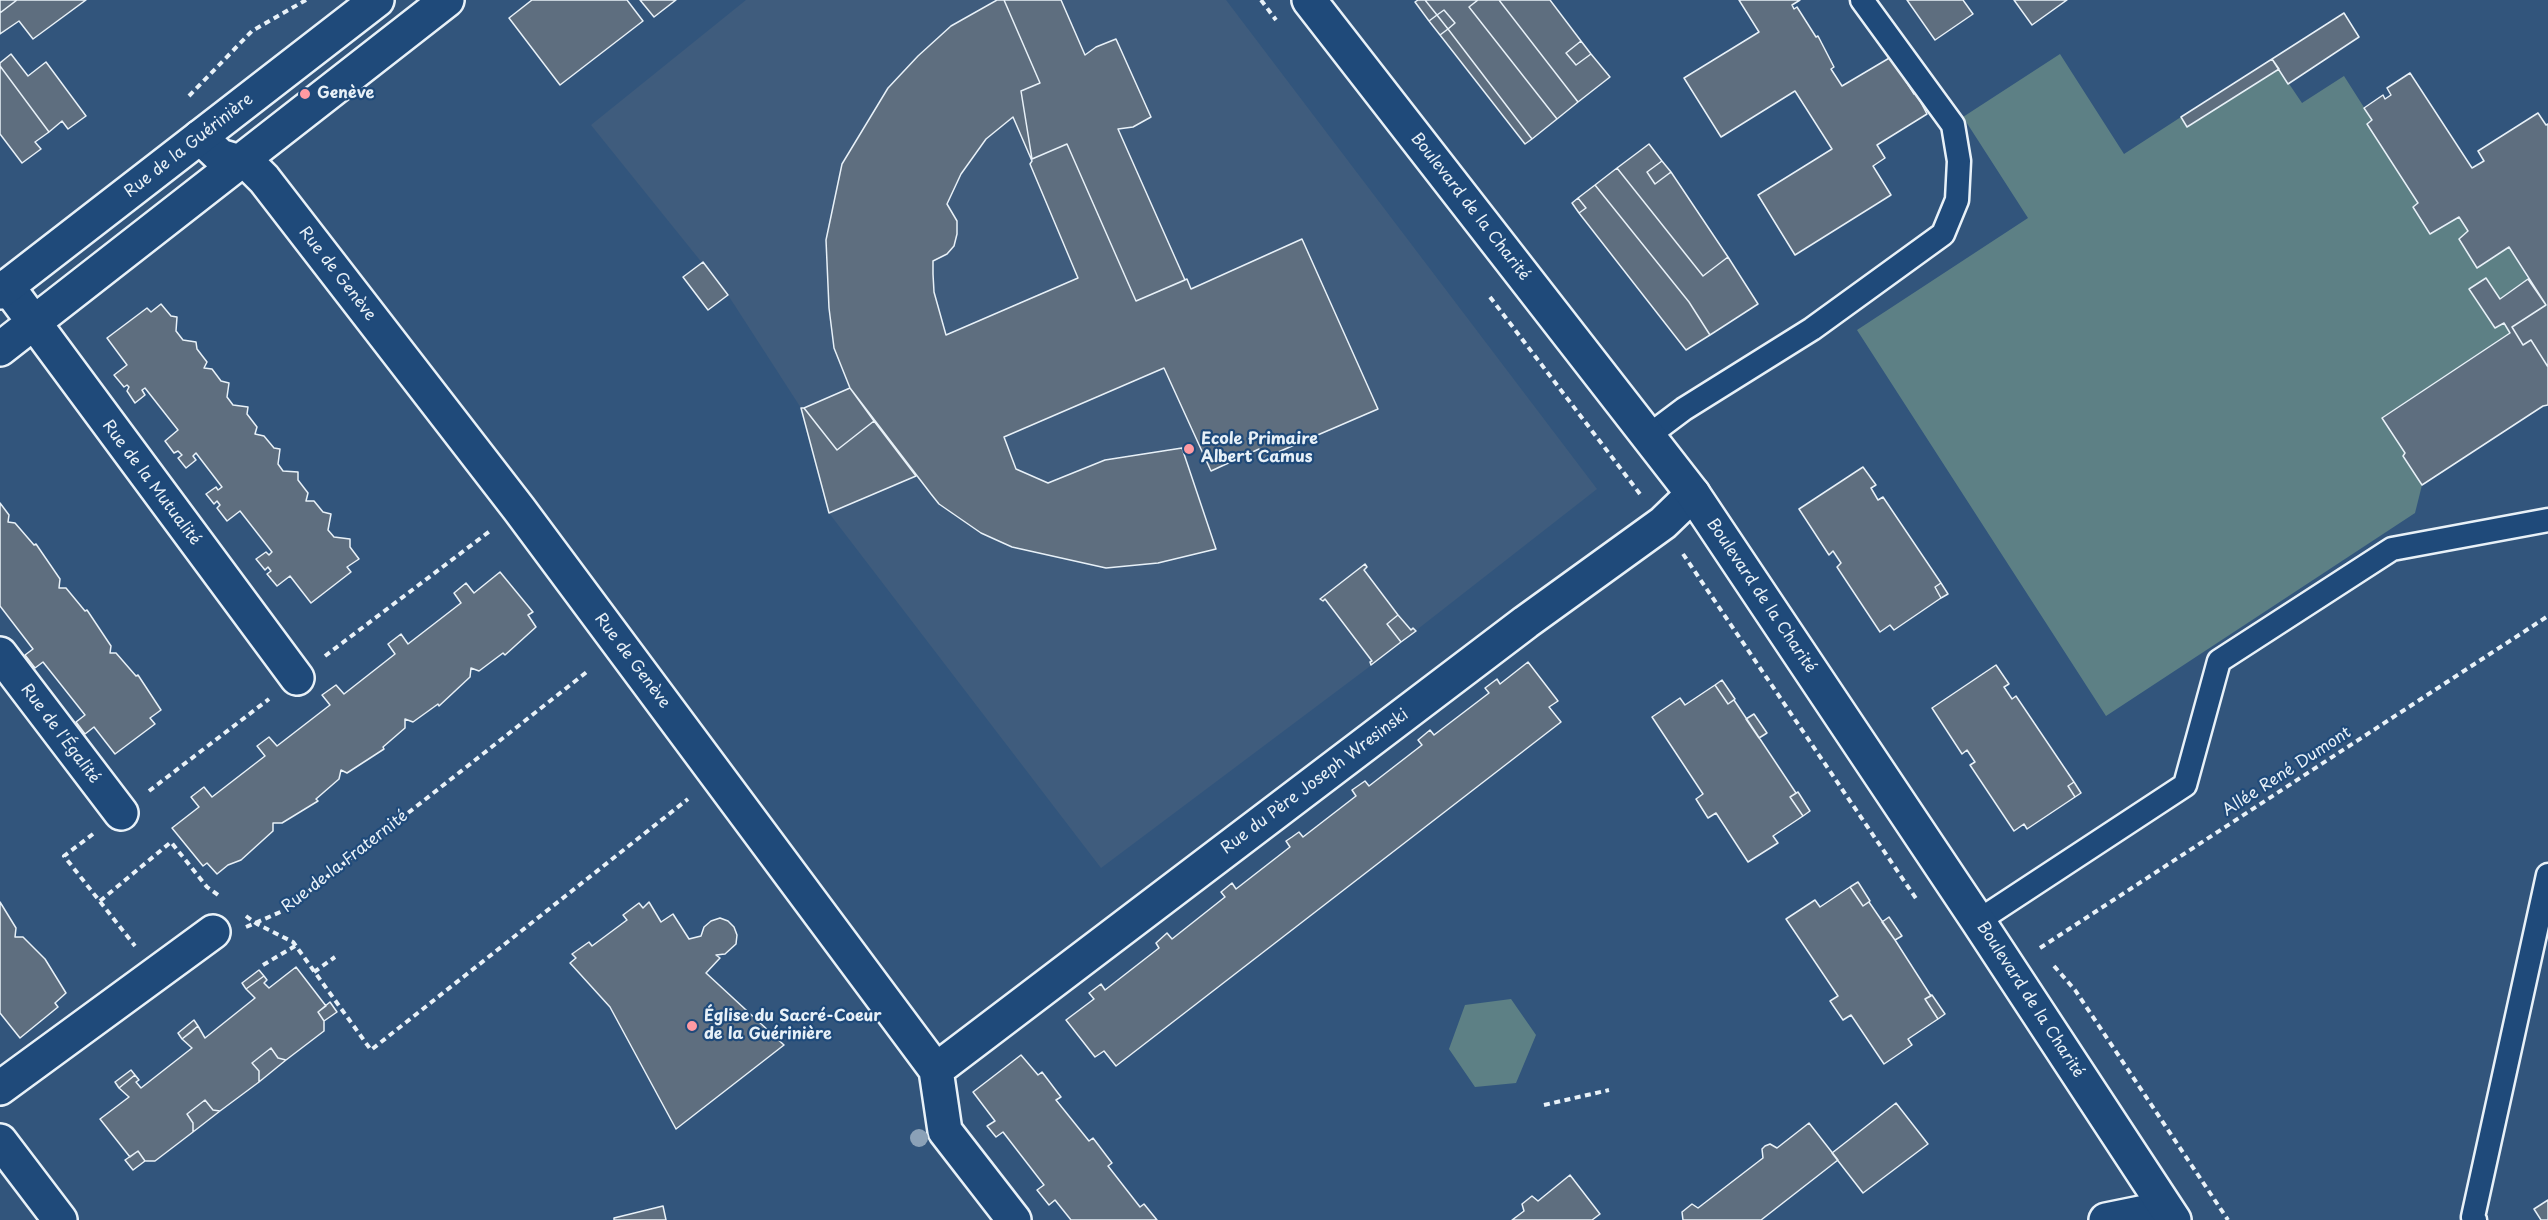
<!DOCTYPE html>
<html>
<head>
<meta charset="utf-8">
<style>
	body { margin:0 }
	canvas { display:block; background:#32557c }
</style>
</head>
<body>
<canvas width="2548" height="1220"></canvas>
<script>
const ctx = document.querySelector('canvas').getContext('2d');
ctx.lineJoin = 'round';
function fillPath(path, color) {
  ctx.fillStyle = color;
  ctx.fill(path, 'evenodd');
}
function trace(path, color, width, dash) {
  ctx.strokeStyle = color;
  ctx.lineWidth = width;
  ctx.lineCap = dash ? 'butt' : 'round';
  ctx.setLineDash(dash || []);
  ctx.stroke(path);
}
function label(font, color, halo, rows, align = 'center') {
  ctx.font = font + ' "Playpen Sans",sans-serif';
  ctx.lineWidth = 4.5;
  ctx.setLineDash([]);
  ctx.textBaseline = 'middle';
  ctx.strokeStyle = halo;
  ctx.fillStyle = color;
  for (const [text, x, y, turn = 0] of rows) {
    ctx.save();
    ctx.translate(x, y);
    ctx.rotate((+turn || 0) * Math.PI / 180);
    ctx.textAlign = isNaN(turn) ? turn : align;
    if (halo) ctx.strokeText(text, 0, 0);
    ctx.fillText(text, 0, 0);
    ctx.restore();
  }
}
fillPath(new Path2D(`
	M746 0H1226L1597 489 1373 664 1101 868 829 513 801 408 728 295 591 125Z`), '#3f5c7d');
fillPath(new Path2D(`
	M2060 54 2124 154 2181 117 2187 127 2279 69 2302 103 2344 76 2372 120 2418 203 2413 207 2430 234 2459 217 2468 231 2459 239 2477 268 2509 247 2528 279 2500 299 2486 278 2470 288 2495 328 2504 323 2510 333 2405 453 2422 485 2415 513 2106 716 1857 330 2028 218 1963 117Z
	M1511 999 1536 1035 1516 1083 1475 1087 1449 1049 1465 1005Z`), '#5d8085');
const building = new Path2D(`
	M0 0H17L0 13Z
	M17 0H86L33 39 19 21 0 34V13Z
	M532 0H627L643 21 560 85 509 18Z
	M640 0H676L654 17Z
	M997 0H1004L1040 83 1021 91 1032 159 1067 144 1136 301 1187 279 1191 289 1302 239 1378 409 1262 459 1259 449 1211 471 1164 368 1004 437 1016 469 1048 483 1105 460 1182 448 1216 549 1158 563 1106 568 1012 547 981 533 939 504 931 494 850 388 834 348 829 308 826 240 842 164 888 88 918 56 951 26ZM1013 117 1032 161 1030 164 1078 278 946 335 934 292 933 274V261L947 254 954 246 957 234V221L947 204 961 174 986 139Z
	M1004 0H1061L1085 55 1096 47 1116 39 1151 117 1133 127 1118 129 1185 280 1136 301 1067 144 1032 159 1021 91 1040 83Z
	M1418 0H1425L1437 15 1429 21 1415 2Z
	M1425 0H1478L1469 7 1557 119 1532 139 1448 29 1455 23 1444 10 1437 15Z
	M1478 0H1499L1578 102 1557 119 1469 7Z
	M1499 0H1550L1581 41 1566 53 1576 65 1591 54 1610 77 1578 102Z
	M1739 0H1800L1792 5 1794 9 1797 7 1816 37 1818 36 1834 67 1831 69 1842 86 1891 57 1914 94 1916 93 1927 114 1877 145 1885 158 1873 166 1891 195 1795 255 1758 195 1832 149 1795 91 1721 137 1684 78 1759 32Z
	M1907 0H1963L1973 14 1935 40Z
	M2014 0H2067L2032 25Z
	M1444 10 1455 23 1448 29 1437 15Z
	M2344 13 2359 37 2288 84 2272 59Z
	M1437 15 1448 29 1440 35 1429 21Z
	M1448 29 1532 139 1525 144 1440 35Z
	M1581 41 1591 54 1576 65 1566 53Z
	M11 54 28 76 46 62 86 116 68 129 62 121 49 132 0 66V63Z
	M2272 59 2279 69 2187 127 2181 117Z
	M0 66 49 132 35 142 41 149 22 163 0 134Z
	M2410 73 2472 168 2484 161 2478 151 2538 113 2546 125 2548 124V367L2531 340 2523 345 2512 327 2546 305 2509 247 2477 268 2459 239 2468 231 2459 217 2430 234 2413 207 2418 203 2367 124 2372 120 2364 108 2383 95 2385 99 2391 95 2387 88Z
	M1649 144 1662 161 1647 172 1655 184 1671 172 1728 257 1703 276 1617 168Z
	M1662 161 1671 172 1655 184 1647 172Z
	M1617 168 1703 276 1728 257 1758 304 1710 335 1689 302 1595 185Z
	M1595 185 1689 302 1710 335 1686 350 1579 213 1586 208 1578 198Z
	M1578 198 1586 208 1579 213 1572 203Z
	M703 262 728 295 708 310 683 277Z
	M2486 278 2500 299 2528 279 2546 305 2512 327 2523 345 2531 340 2548 367V405L2543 406 2422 485 2403 456 2405 453 2382 418 2510 333 2504 323 2495 328 2469 289Z
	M161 304 171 316 177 317 176 331 183 340 196 342 197 349 207 362 204 368 212 369 221 381 229 383 227 397 233 405 248 407 247 414 257 427 255 434 264 436 274 448 280 449 278 464 283 471 298 472V480L308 493 306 501H314L323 512 331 514 328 530 334 537 350 539V547L359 559 347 567 351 572 311 603 290 576 277 586 267 574 271 571 268 567 265 570 256 559 266 552 269 555 272 552 240 511 227 521 217 508 220 505 217 501 214 504 206 494 216 487 218 490 222 487 196 453 193 456 196 460 186 468 178 458 182 455 178 451 174 453 165 441 178 430 145 388 142 390 145 395 135 403 127 391 129 387 127 385 124 387 114 375 127 365 107 338 147 308 151 312Z
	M850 388 874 421 837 450 804 408Z
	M801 408H804L837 450 874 421 916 476 829 513Z
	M1863 467 1876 485 1871 488 1878 500 1883 497 1941 583 1935 587 1941 598 1894 630 1890 625 1880 632 1837 567 1841 563 1833 551 1829 555 1799 509Z
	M0 503 9 515 8 522 15 523 34 545 36 544 60 579 59 588H66L85 611 87 610 111 646 110 653H116L136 676 138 675 161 710 150 718 155 724 115 754 94 727 85 734 76 722 85 715 43 662 35 668 25 655 33 649 0 606Z
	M1365 564 1367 567 1364 570 1398 615 1387 624 1401 642 1371 665 1370 662 1372 661 1325 599 1323 601 1320 599Z
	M500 572 533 612 528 615 536 627 505 655 503 653 479 671 471 668 470 677 439 706 438 704 413 722 405 719V728L383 747 384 749 347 773 341 770 339 779 316 799 318 801 282 823H273V831L241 860 228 865 217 874 207 863 203 866 172 828 199 807 191 797 204 787 212 797 265 756 257 746 269 737 277 746 330 705 322 695 336 685 344 694 395 654 388 644 401 634 408 644 461 603 454 593 466 583 474 593Z
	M1941 583 1948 594 1941 598 1935 587Z
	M1398 615 1411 630 1413 628 1416 631 1401 642 1387 624Z
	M1528 662 1558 701 1549 707 1561 722 1116 1066 1104 1051 1095 1057 1066 1020 1094 999 1089 993 1101 984 1105 990 1159 948 1156 943 1167 933 1172 939 1225 897 1221 892 1232 883 1236 889 1290 847 1286 841 1292 837 1299 832 1303 837 1356 796 1352 790 1365 781 1369 786 1422 745 1418 740 1430 730 1434 735 1489 693 1485 688 1497 679 1500 684Z
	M1996 665 2009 684 2004 687 2012 699 2016 696 2074 782 2068 786 2075 797 2027 829 2024 824 2014 831 1970 765 1975 762 1967 750 1962 754 1932 708Z
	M1722 680 1735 699 1728 704 1715 685Z
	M1715 685 1728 704 1734 700 1796 793 1790 797 1803 816 1773 836 1778 843 1748 862 1716 813 1708 818 1696 799 1703 794 1652 717 1680 698 1685 705Z
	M1754 714 1767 733 1759 738 1746 719Z
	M2074 782 2081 793 2075 797 2068 786Z
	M1798 792 1810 811 1803 816 1790 797Z
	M1858 882 1870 901 1863 906 1850 887Z
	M1850 887 1863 906 1869 902 1895 940 1931 996 1925 999 1938 1019 1908 1039 1912 1045 1884 1064 1851 1015 1843 1020 1830 1001 1838 996 1786 919 1815 900 1820 907Z
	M0 902 16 928 15 937H23L45 959 66 993 55 1003 58 1007 20 1038 0 1013Z
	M649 902 661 922 673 914 689 939 701 936 704 927 711 921 720 918 728 921 734 927 737 935 736 944 725 954 716 955 720 958 706 973 784 1045 676 1129 610 1007 570 963 576 958 572 954 589 942 592 946 627 920 623 915 639 903 643 908Z
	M1889 917 1902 936 1895 940 1882 922Z
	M296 967 326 1006 318 1012 324 1021V1031L286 1060 278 1058 271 1048 252 1063 259 1071V1082L220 1111 213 1110 205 1100 187 1114 193 1123V1132L155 1161H145L138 1151 130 1157 100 1119 129 1097 119 1088 135 1075 139 1080 136 1082 141 1088 192 1048 182 1039 190 1033 198 1026 205 1038 255 998 246 989 264 976 267 980 264 983 269 988Z
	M259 970 264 976 246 989 242 983Z
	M1932 995 1945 1014 1938 1019 1925 999Z
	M330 1002 337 1012 324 1021 318 1012Z
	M194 1020 198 1026 182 1039 178 1033Z
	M271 1048 278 1058 286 1060 259 1082V1071L252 1063Z
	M1021 1055 1038 1075 1042 1072 1061 1097 1056 1100 1089 1141 1093 1138 1112 1163 1108 1166 1140 1207 1144 1204 1157 1220H1071L1055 1200 1049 1205 1037 1190 1044 1185 1003 1132 996 1137 987 1126 995 1121 973 1092Z
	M131 1070 135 1075 119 1088 115 1082Z
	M205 1100 213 1110 220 1111 193 1132V1123L187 1114Z
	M1896 1103 1928 1144 1863 1193 1832 1153Z
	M1809 1123 1838 1160 1761 1220H1683L1682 1212 1692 1204 1698 1208 1763 1158 1762 1149 1765 1146 1770 1144 1777 1148Z
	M138 1151 145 1161 133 1170 125 1160Z
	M1570 1175 1600 1214 1592 1220H1512L1524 1211 1522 1204 1532 1196 1538 1201Z
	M2548 1200V1220H2541L2534 1209Z
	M663 1206 666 1220H614V1218Z`);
fillPath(building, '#5e6e7f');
trace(building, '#e8f1f8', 1.5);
const lane = new Path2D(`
	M1648 436 1684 409 1812 329 1943 234 1957 200 1959 161 1953 125 1862 0
	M1978 921 2185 785 2219 661 2392 549 2548 520
	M2475 1220 2473 1217 2548 875`);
const street = new Path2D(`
	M200 137 220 156 250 165 264 179 519 509 936 1070 945 1131 1014 1220
	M7 286 297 678
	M0 349 447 0
	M0 654 121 813
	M936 1070 1526 622 1663 523 1693 494
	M0 1088 213 932
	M0 1141 60 1220
	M2106 1220 2165 1208`);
const secondary = new Path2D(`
	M1309 0 1693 494 1978 921 2174 1220
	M0 292 377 0`);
trace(lane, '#e8f1f8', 27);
trace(street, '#e8f1f8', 38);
trace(secondary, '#e8f1f8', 38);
trace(new Path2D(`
	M1261 0 1276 20
	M189 96 252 31 306 0
	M1490 297 1640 494
	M1683 554 1917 900
	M325 656 490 531
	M149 791 269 699
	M93 834 64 856 135 946
	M100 901 171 842 207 887 218 895
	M246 916 257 924 293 942 371 1050 688 799
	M246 927 285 910 588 671
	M2040 948 2548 616
	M263 965 295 946
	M2054 966 2075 990 2228 1220
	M314 972 335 957
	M1544 1105 1609 1090`), '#e8f1f8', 4, [6, 4.5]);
trace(lane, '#1f4a7a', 22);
trace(street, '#1f4a7a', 33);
trace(secondary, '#1f4a7a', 33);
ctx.fillStyle = '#8ba1b7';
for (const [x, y] of [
	[919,1138]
]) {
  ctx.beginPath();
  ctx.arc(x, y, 9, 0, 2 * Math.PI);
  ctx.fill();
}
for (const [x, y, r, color] of [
	[305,94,6,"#ff9aa2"],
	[1189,449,6,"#ff9aa2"],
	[692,1026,6,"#ff9aa2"]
]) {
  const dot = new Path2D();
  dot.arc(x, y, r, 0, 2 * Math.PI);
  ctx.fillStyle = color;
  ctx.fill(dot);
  trace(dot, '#1f4a7a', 2);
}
label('bold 16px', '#e8f1f8', '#1f4a7a', [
	["Genève",317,94],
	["Ecole Primaire",1201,440],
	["Albert Camus",1201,458],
	["Église du Sacré-Coeur",704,1017],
	["de la Guérinière",704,1035]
], 'left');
label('16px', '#e8f1f8', '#1f4a7a', [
	["Rue de la Guérinière",189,146,-38],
	["Boulevard de la Charité",1470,207,52],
	["Rue de Genève",337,274,52],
	["Rue de la Mutualité",151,483,53],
	["Boulevard de la Charité",1761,596,56],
	["Rue de Genève",632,661,53],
	["Rue de l'Égalité",60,734,53],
	["Allée René Dumont",2287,772,-33],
	["Rue du Père Joseph Wresinski",1315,782,-37],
	["Rue de la Fraternité",345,862,-38],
	["Boulevard de la Charité",2030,1000,57]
]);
</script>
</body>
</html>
